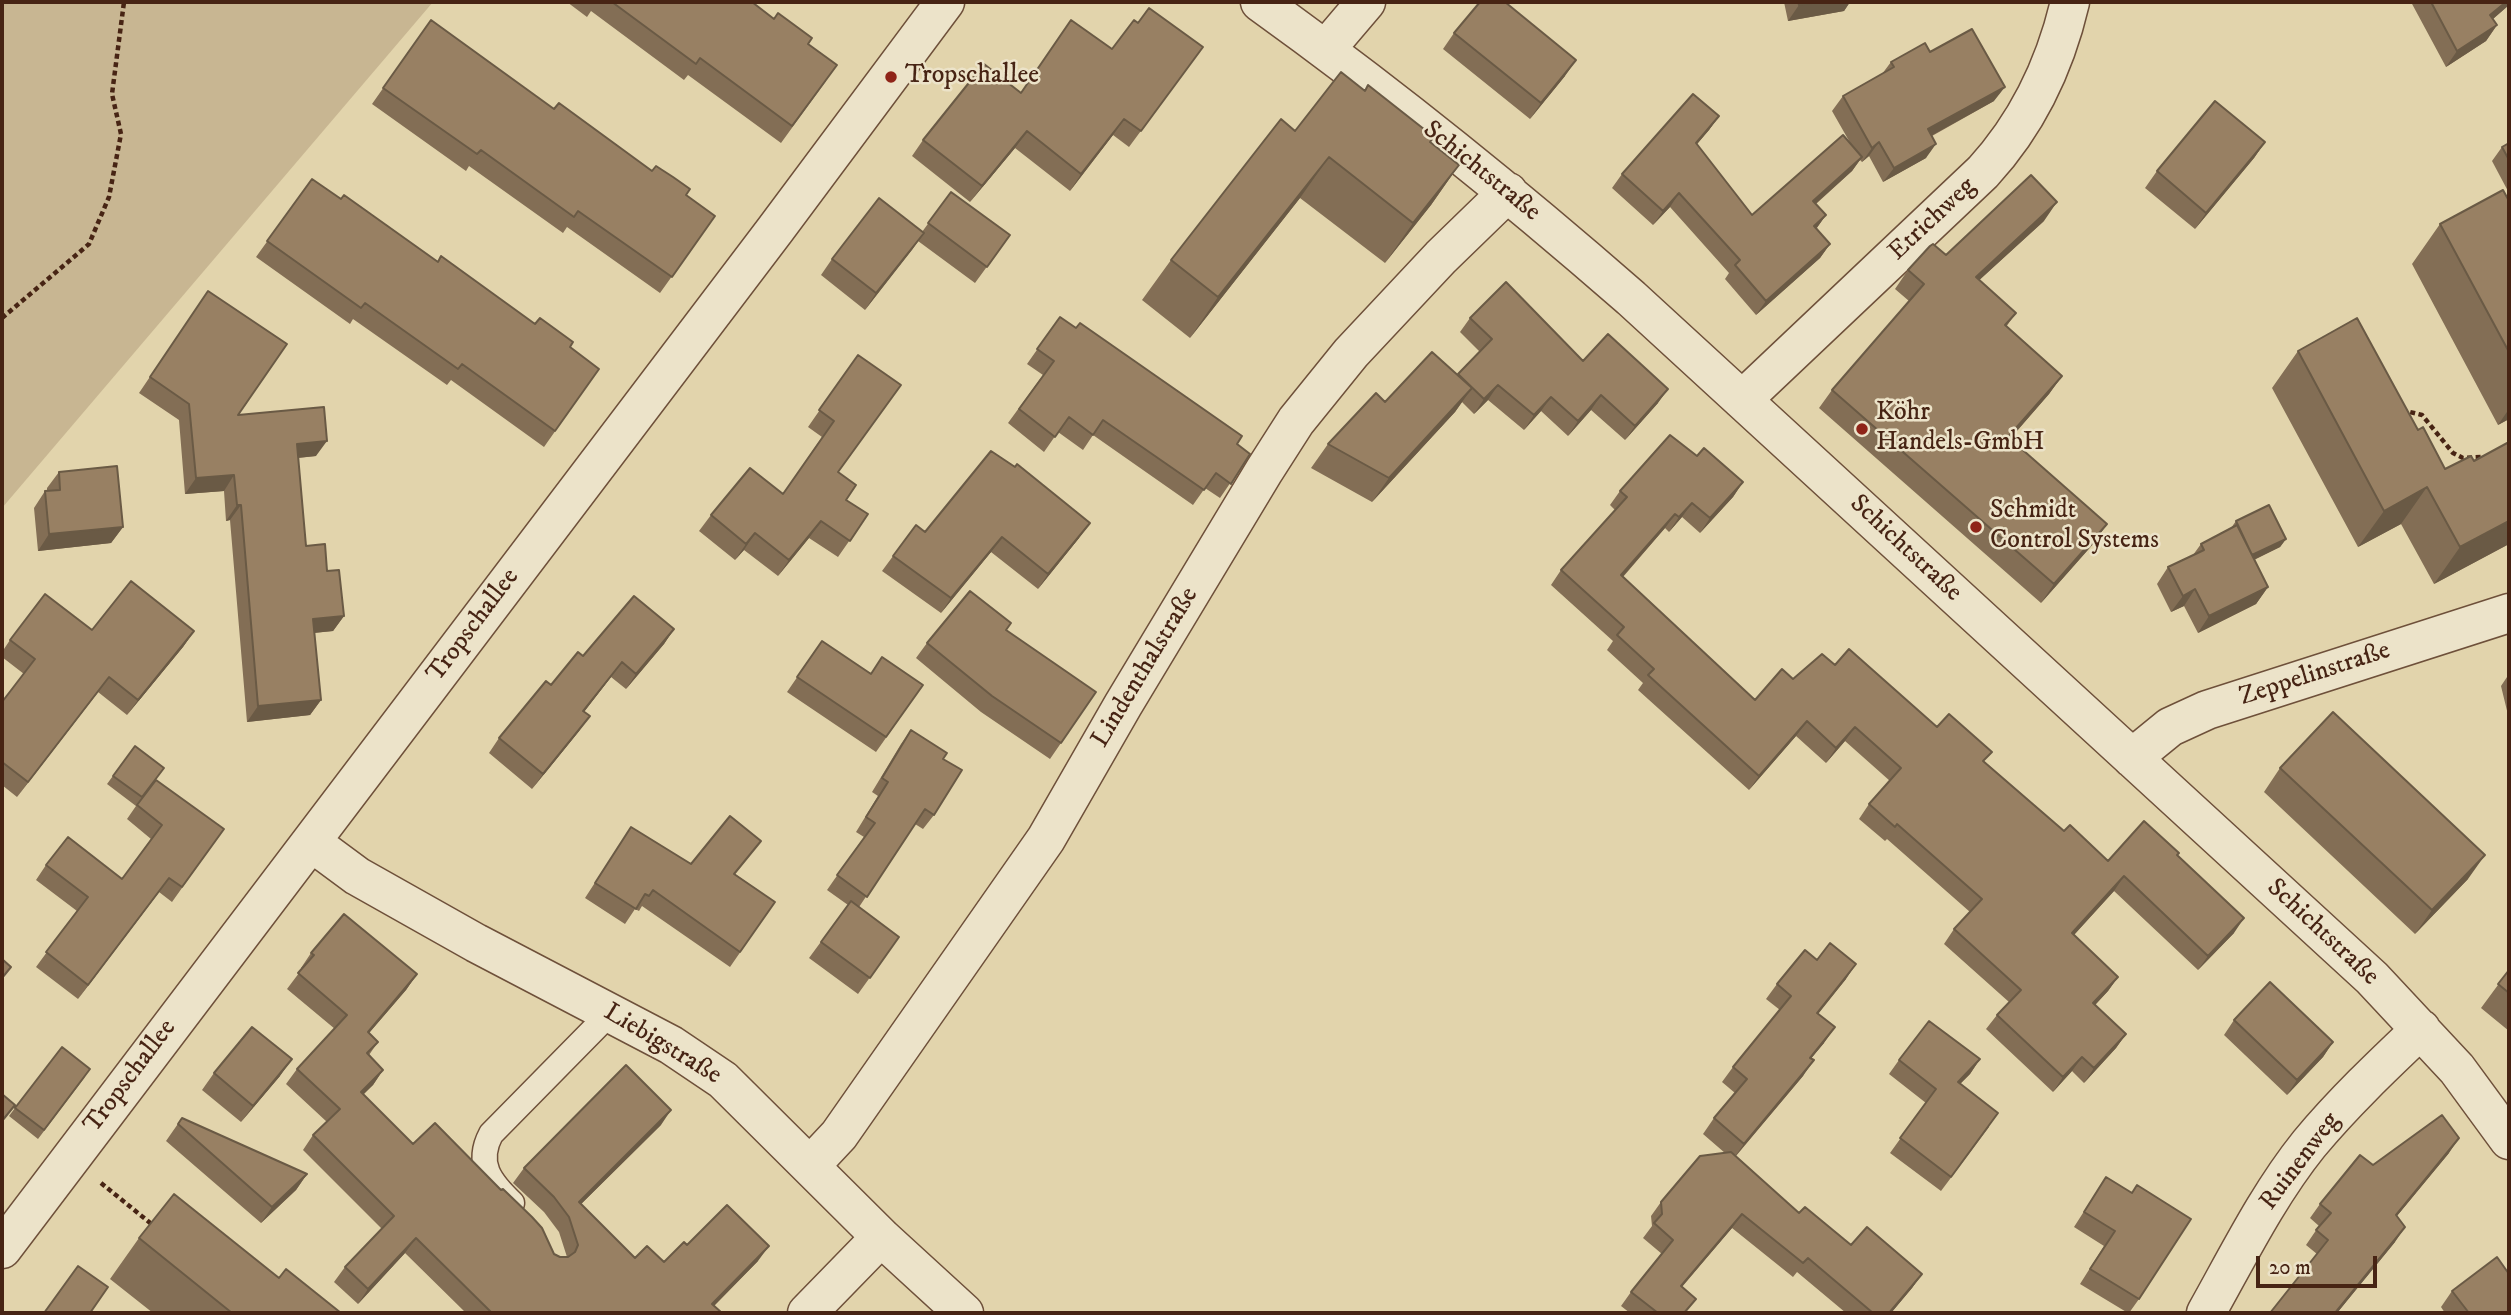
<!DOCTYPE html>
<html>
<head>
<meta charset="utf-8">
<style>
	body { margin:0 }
	#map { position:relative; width:2511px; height:1315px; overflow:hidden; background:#e2d4ac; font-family:"IM FELL DW Pica",serif }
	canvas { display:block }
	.frame { position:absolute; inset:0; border:4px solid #472414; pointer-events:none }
	.scale { position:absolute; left:2256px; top:1256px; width:121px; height:32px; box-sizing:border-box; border:4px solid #472414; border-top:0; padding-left:9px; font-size:21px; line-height:24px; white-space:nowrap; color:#472414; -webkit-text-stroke:5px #ece3c9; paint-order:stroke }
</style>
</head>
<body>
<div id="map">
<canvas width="2511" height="1315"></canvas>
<div class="frame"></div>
<div class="scale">20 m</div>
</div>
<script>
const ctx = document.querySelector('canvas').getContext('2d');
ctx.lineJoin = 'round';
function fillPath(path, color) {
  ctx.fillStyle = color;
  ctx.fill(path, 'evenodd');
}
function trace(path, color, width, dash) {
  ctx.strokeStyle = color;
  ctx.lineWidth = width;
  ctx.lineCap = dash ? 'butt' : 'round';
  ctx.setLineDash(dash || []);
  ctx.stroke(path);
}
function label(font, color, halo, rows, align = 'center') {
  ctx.font = font + ' "IM FELL DW Pica",serif';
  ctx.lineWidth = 5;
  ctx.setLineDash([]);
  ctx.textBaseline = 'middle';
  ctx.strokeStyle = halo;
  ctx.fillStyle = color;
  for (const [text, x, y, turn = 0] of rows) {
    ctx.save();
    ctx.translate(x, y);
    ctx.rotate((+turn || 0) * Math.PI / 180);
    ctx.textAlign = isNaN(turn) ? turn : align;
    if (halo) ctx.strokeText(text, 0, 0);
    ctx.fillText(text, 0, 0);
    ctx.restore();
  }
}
fillPath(new Path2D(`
	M2 2H433L2 508Z`), '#c8b692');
const lane = new Path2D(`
	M512 1203C491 1183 475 1164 491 1134L611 1012`);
const street = new Path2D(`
	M1260 2C1388 94 1512 194 1631 298L2372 978 2457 1069 2509 1140
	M1326 49 1366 2
	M1742 400 1983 172C2027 124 2055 66 2070 2
	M2132 758 2170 727 2207 710 2509 613
	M311 842 357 876 476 943 671 1045 723 1080 881 1237 964 1313
	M810 1166 839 1135 1046 839 1123 705 1264 471 1296 421 1351 353 1441 257 1508 192
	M2 1249 775 230 945 2
	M807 1313 881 1237
	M2206 1313C2238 1256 2268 1195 2309 1144 2343 1103 2382 1066 2421 1029`);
trace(lane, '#6e503a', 27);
trace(street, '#6e503a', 41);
trace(new Path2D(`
	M2 318 89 244 109 197 121 134 112 94 124 2
	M2402 410 2422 415 2453 453 2463 458 2482 457
	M101 1183 154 1226`), '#472414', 4.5, [5, 3.5]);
trace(lane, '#ece3c9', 24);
trace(street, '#ece3c9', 38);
fillPath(new Path2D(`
	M567 2H752L808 44 826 81 781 143 688 75 684 80 591 11 587 17Z
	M1784 2H1850L1844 11 1788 21Z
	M2411 2H2509V5L2493 19 2497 25 2486 41 2446 67Z
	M431 20 554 109 686 195 715 216 660 293 567 227 563 233 469 166 466 171 372 104Z
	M1138 23 1203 47 1129 147 1113 135 1070 191 1015 148 970 202 912 156 923 140 1112 49Z
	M1454 33 1565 76 1530 119 1443 49Z
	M1930 52 1994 101 1932 136 1926 158 1883 182 1869 156 1862 162 1860 160 1852 171 1816 204 1826 215 1816 229 1830 244 1820 258 1756 315 1725 279 1729 273 1670 207 1653 225 1612 188 1622 174 1719 116 1709 130 1697 144 1752 215 1852 146 1832 111 1843 96 1882 74 1891 62Z
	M1295 131 1431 142 1459 165 1431 205 1385 263 1300 198 1190 338 1142 300 1171 260Z
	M2265 142 2254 158 2195 229 2145 188 2157 171Z
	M2509 143V193L2492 161 2502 147Z
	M312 179 341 199 535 324 599 369 544 447 451 380 447 385 353 319 350 324 256 257Z
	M951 192 1010 235 975 283 918 241 865 310 821 275 832 259 922 232Z
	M2509 201V419L2498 425 2412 264 2440 224Z
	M2044 221 1979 280 2016 313 2006 327 2062 376 2049 394 2010 439 2094 543 2041 603 1819 408 1832 390 1909 301 1895 289 1908 270 1946 255Z
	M208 291 238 415 316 456 298 458 306 546 327 571 344 616 333 631 314 633 321 700 310 715 247 722 230 520 226 521 224 491 185 494 179 420 139 393Z
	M1060 317 1250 454 1220 498 1205 488 1193 505 1093 435 1083 450 1058 432 1044 452 1008 423 1043 375 1027 364Z
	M1470 318 1583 361 1658 403 1625 440 1591 410 1568 436 1541 411 1524 430 1488 400 1474 414 1462 402 1455 412 1372 502 1311 468 1328 444 1385 402 1457 376 1480 352 1460 332Z
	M2298 351 2418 430 2445 469 2509 544 2434 584 2401 524 2358 547 2272 388Z
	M858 355 838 472 846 500 868 514 838 557 809 538 778 576 744 550 735 560 699 531 711 515 783 494 822 437 808 427Z
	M1697 456 1743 482 1733 497 1700 533 1682 517 1669 532 1665 528 1623 577 1755 700 1793 679 1835 665 1937 727 1985 762 2064 831 2108 861 2177 856 2234 933 2198 970 2114 891 2074 935 2118 977 2108 991 2095 1005 2126 1034 2116 1048 2084 1083 2072 1071 2053 1092 1986 1029 1997 1015 2009 1002 1944 944 1954 929 1970 912 1887 839 1885 841 1859 819 1869 804 1890 781 1845 741 1826 763 1796 736 1749 790 1638 690 1643 683 1607 650 1613 641 1551 585 1561 570 1615 510 1610 505 1620 491Z
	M59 472 123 527 111 543 38 551 34 508 45 491H47V488Z
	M2236 521 2286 539 2280 547 2254 560 2268 587 2256 604 2198 633 2184 606 2171 612 2157 584 2168 567 2193 555 2201 544 2231 528Z
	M916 525 925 532 1079 538 1038 589 991 552 941 613 882 571Z
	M674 629 664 644 626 689 611 677 584 712 579 731 532 789 489 753 499 738 551 685 583 656Z
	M92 630 194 631 183 647 127 715 98 692 17 797 2 785V702L24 674 2 657V652L10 640Z
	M1006 630 1096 692 1050 759 981 712 916 658 927 643Z
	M822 641 871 674 882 657 923 685 876 752 787 692Z
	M2509 674V719L2501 686Z
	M911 730 943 759 934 815 923 829 915 824 859 907 899 937 858 994 809 958 848 905 827 890 864 837 856 832 878 796 872 792 901 744Z
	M135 746 156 780 224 829 172 902 159 892 78 999 36 967 77 911 36 880 46 865 122 879 151 839 127 819 136 806 107 784Z
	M2280 768 2468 879 2415 934 2264 792Z
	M631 827 691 864 750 855 735 874 775 902 730 967 642 906 639 911 635 909 625 924 585 898Z
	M311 953 417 974 406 990 369 1033 378 1042 369 1055 383 1070 373 1085 363 1094 413 1144 554 1254 560 1257H567L559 1232 544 1212 513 1183 524 1168 661 1125 581 1204 635 1258 664 1262 687 1245 758 1261 714 1306 722 1313H466L405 1253 358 1304 334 1282 345 1267 382 1229 303 1150 313 1135 327 1122 286 1084 297 1069 335 1029 287 989 302 969 301 968Z
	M1817 960 1846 979 1818 1013 1824 1043 1811 1058 1803 1076 1736 1156 1799 1213 1851 1245 1922 1274 1912 1288 1891 1313H1846L1797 1272 1793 1277 1732 1228 1682 1287 1686 1313H1630L1621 1306 1631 1292 1662 1254 1643 1238 1652 1226 1651 1216 1661 1202 1725 1153 1703 1134 1714 1118 1735 1093 1722 1082 1733 1067 1780 1010 1766 999 1777 984Z
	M2509 970V1031L2481 1008Z
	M2234 1020 2333 1042 2323 1057 2287 1095 2224 1035Z
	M1980 1059 1970 1074 1960 1084 1989 1127 1941 1191 1890 1153 1926 1103 1889 1074 1899 1060Z
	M214 1073 280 1076 241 1122 202 1090Z
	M85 1077 38 1139 9 1116 15 1108Z
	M182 1118 307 1174 296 1190 261 1223 166 1141Z
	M2449 1153 2397 1216 2395 1242 2337 1313H2270L2317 1254 2306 1245 2319 1226 2310 1218 2320 1204 2373 1165Z
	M2106 1177 2139 1299 2129 1313H2128L2080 1284 2104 1246 2074 1227Z
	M139 1238 279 1278 341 1313H153L110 1279Z
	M2452 1291 2509 1313H2445L2441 1307Z`), '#836e55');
fillPath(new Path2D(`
	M1819 2H1850L1844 11 1788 21 1799 5Z
	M2506 2H2509V5L2479 31 2490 15Z
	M2497 25 2486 41 2446 67 2457 51Z
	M1576 60 1565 76 1530 119 1541 103Z
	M2005 87 1994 101 1918 143 1928 129Z
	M1719 116 1709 130 1686 157 1696 143Z
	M1124 119 1113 135 1070 191 1081 174Z
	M1027 131 1015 148 970 202 982 186Z
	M1879 142 1869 156 1862 162 1872 148Z
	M2265 142 2254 158 2195 229 2206 213Z
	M1936 144 1926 158 1883 182 1894 168Z
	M1329 157 1300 198 1190 338 1218 297Z
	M1862 157 1852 171 1803 215 1813 201Z
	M1459 165 1431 205 1385 263 1413 223Z
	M1679 193 1670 207 1653 225 1663 211Z
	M2057 202 2044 221 1962 296 1976 277Z
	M1826 215 1816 229 1814 226Z
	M924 233 912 250 865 310 876 293Z
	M1830 244 1820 258 1756 315 1766 301Z
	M2062 376 2049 394 1995 456 2008 437Z
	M1498 385 1488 400 1474 414 1484 399Z
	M1472 388 1455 412 1372 502 1389 478Z
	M1668 389 1658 403 1625 440 1635 426Z
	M1601 395 1591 410 1568 436 1578 421Z
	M1551 397 1541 411 1524 430 1534 415Z
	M2509 409V419L2498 425Z
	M327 441 316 456 286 459 297 444Z
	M234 475 224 491 185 494 196 478Z
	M1743 482 1733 497 1700 533 1710 518Z
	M2427 487 2401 524 2358 547 2384 511Z
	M1692 503 1682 517 1669 532 1679 517Z
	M237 505H241L230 520 226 521Z
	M1675 514 1665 528 1611 590 1621 575Z
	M821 521 809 538 778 576 789 560Z
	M2509 521V544L2434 584 2460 547Z
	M1090 523 1079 538 1038 589 1048 574Z
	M2107 524 2094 543 2041 603 2054 584Z
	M123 527 111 543 38 551 49 534Z
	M755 533 744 550 735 560 746 544Z
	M1002 537 991 552 941 613 951 598Z
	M2286 539 2280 547 2247 563 2252 555Z
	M2268 587 2256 604 2198 633 2209 616Z
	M2195 589 2184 606 2171 612 2183 596Z
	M344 616 333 631 302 634 313 619Z
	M674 629 664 644 626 689 636 674Z
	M194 631 183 647 127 715 138 700Z
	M622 662 611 677 573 726 583 711Z
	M109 677 98 692 17 797 28 782Z
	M321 700 310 715 247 722 258 706Z
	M590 716 579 731 532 789 543 774Z
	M1807 721 1796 736 1749 790 1759 776Z
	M1855 727 1845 741 1826 763 1836 748Z
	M2485 855 2468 879 2415 934 2432 910Z
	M2124 876 2114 891 2062 948 2072 933Z
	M169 878 159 892 78 999 88 985Z
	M2244 918 2234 933 2198 970 2208 956Z
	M1856 964 1846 979 1807 1028 1817 1013Z
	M417 974 406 990 357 1047 368 1032Z
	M2118 977 2108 991 2083 1018 2093 1003Z
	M1835 1027 1824 1043 1799 1073 1810 1058Z
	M2126 1034 2116 1048 2084 1083 2094 1068Z
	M2333 1042 2323 1057 2287 1095 2297 1080Z
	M2082 1057 2072 1071 2053 1092 2063 1077Z
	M292 1059 280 1076 241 1122 253 1106Z
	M1980 1059 1970 1074 1948 1096 1958 1082Z
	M1814 1060 1803 1076 1733 1159 1744 1144Z
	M383 1070 373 1085 351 1107 361 1092Z
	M671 1110 661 1125 568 1217 579 1202Z
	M2459 1138 2449 1153 2386 1229 2396 1215Z
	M307 1174 296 1190 261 1223 272 1207Z
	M1742 1214 1732 1228 1670 1300 1681 1286Z
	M2405 1227 2395 1242 2337 1313H2335Z
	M416 1238 405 1253 358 1304 368 1289Z
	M769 1246 758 1261 707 1313 712 1304Z
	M1922 1274 1912 1288 1891 1313H1889Z`), '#6a5a45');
const building = new Path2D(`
	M612 2H752L774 19 778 13 812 38 808 44 837 65 792 126 700 58 696 64Z
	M1480 2H1505L1576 60 1541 103 1454 33Z
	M1798 2H1818L1799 5Z
	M2431 2H2506L2490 15 2497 25 2457 51Z
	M1149 8 1203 47 1141 131 1124 119 1081 174 1027 131 982 186 923 140 984 64 1021 93 1071 20 1112 49 1134 20 1138 23Z
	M431 20 554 109 559 103 652 171 656 166 673 177 690 189 686 195 715 216 672 277 578 211 574 217 481 150 477 154 383 88Z
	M1972 29 2005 87 1928 129 1936 144 1894 168 1879 142 1872 148 1843 96 1894 67 1891 62 1925 43 1930 52Z
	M1341 72 1365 91 1368 85 1434 137 1430 142 1459 165 1413 223 1329 157 1218 297 1171 260 1281 119 1295 131Z
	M1693 94 1719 116 1696 143 1752 215 1843 135 1862 157 1813 201 1826 215 1814 226 1830 244 1766 301 1735 265 1740 260 1679 193 1663 211 1622 174Z
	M2215 101 2265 142 2206 213 2157 171Z
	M2509 143V160L2502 147Z
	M2031 175 2057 202 1976 277 2016 313 2005 325 2062 376 2008 437 2107 524 2054 584 1832 390 1924 284 1908 270 1930 246 1933 244 1946 255Z
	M312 179 341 199 344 195 438 262 441 256 535 324 540 318 573 342 570 347 599 369 555 431 462 364 458 369 365 303 361 308 267 241Z
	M2503 190 2509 201V352L2440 224Z
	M951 192 1010 235 987 267 928 223Z
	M879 198 924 233 876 293 832 259Z
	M1506 282 1583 361 1608 334 1668 389 1635 426 1601 395 1578 421 1551 397 1534 415 1498 385 1484 399 1458 374 1492 339 1470 318Z
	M208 291 287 344 238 415 324 407 327 441 297 444 306 546 325 544 327 571 339 570 344 616 313 619 321 700 258 706 241 505H237L234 475 196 478 189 404 150 377Z
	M1060 317 1076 328 1080 323 1242 436 1237 444 1250 454 1231 484 1216 473 1204 490 1103 420 1093 435 1069 417 1055 437 1019 409 1054 361 1037 349Z
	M2357 318 2418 430 2423 427 2445 469 2471 456 2474 461 2509 442V521L2460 547 2427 487 2384 511 2298 351Z
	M1432 352 1472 388 1389 478 1328 444 1376 393 1385 402Z
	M858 355 901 385 838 472 856 485 846 500 868 514 850 541 821 521 789 560 755 533 746 544 711 515 750 468 783 494 834 421 819 410Z
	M1670 435 1697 456 1704 448 1743 482 1710 518 1692 503 1679 517 1675 514 1621 575 1755 700 1782 669 1793 679 1822 654 1835 665 1849 649 1937 727 1949 714 1992 752 1983 761 2064 831 2070 825 2108 861 2144 821 2179 853 2177 855 2244 918 2208 956 2124 876 2072 933 2118 977 2093 1003 2126 1034 2094 1068 2082 1057 2063 1077 1997 1015 2021 990 1954 929 1982 899 1897 824 1895 827 1869 804 1901 768 1855 727 1836 748 1807 721 1759 776 1648 675 1654 669 1617 635 1624 627 1561 570 1627 497 1620 491Z
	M991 451 1015 467 1017 464 1090 523 1048 574 1002 537 951 598 893 556 916 525 925 532Z
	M117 466 123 527 49 534 45 491 60 490 59 472Z
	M2269 505 2286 539 2252 555 2236 521Z
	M2237 525 2268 587 2209 616 2195 589 2183 596 2168 567 2204 550 2201 544Z
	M131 581 194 631 138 700 109 677 28 782 2 762V702L35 659 10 640 45 594 92 630Z
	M970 591 1011 623 1006 630 1096 692 1061 743 992 696 927 643Z
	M634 596 674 629 636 674 622 662 583 711 590 716 543 774 499 738 546 681 551 685 578 652 583 656Z
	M822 641 871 674 882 657 923 685 886 737 797 677Z
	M2333 712 2485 855 2432 910 2280 768Z
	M911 730 947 753 943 759 962 770 934 815 925 809 867 897 837 875 875 823 866 817 888 782 882 778Z
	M135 746 164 768 142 797 113 776Z
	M156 780 224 829 182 887 169 878 88 985 46 952 88 897 46 865 68 837 122 879 162 825 137 805Z
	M730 816 761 841 734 874 775 902 740 952 653 890 649 896 645 894 636 909 595 883 631 827 691 864Z
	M851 901 899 937 870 978 821 942Z
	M344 914 417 974 368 1032 378 1042 367 1053 383 1070 361 1092 413 1144 435 1123 501 1190 503 1189 532 1217 542 1228 554 1254 560 1257H568L575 1252 578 1245 569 1217 554 1197 524 1168 626 1065 671 1110 579 1202 635 1258 647 1246 664 1262 684 1242 687 1245 727 1205 769 1246 712 1304 722 1313H492L416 1238 368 1289 345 1267 394 1216 313 1135 340 1109 297 1069 347 1015 298 973 314 955 311 953Z
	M1830 943 1856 964 1817 1013 1835 1027 1810 1058 1814 1060 1744 1144 1714 1118 1747 1079 1733 1067 1791 996 1777 984 1805 950 1817 960Z
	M2 959 11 967 2 978Z
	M2509 970V993L2498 984Z
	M2270 982 2333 1042 2297 1080 2234 1020Z
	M1929 1021 1980 1059 1958 1082 1998 1113 1951 1177 1900 1138 1936 1089 1899 1060Z
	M252 1027 292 1059 253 1106 214 1073Z
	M62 1047 90 1069 44 1130 15 1108Z
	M2 1094 15 1105 2 1121Z
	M2442 1115 2459 1138 2396 1215 2405 1227 2335 1313H2270L2328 1240 2316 1230 2331 1213 2320 1204 2360 1155 2373 1165Z
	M182 1118 307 1174 272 1207 178 1124Z
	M1731 1152 1799 1213 1805 1207 1851 1245 1867 1227 1922 1274 1889 1313H1873L1808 1258 1803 1263 1742 1214 1681 1286 1696 1299 1684 1313H1658L1631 1292 1673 1240 1654 1223 1662 1214 1661 1202 1700 1156Z
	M2106 1177 2132 1193 2137 1185 2191 1219 2139 1299 2090 1269 2115 1231 2084 1212Z
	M174 1194 279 1278 286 1269 341 1313H232L139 1238Z
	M2497 1257 2509 1274V1311L2507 1313H2469L2452 1291Z
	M78 1266 108 1287 90 1313H44Z`);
fillPath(building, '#988063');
trace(building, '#6a5a45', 2);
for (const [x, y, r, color] of [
	[891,77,7,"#8f2418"],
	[1862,429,7,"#8f2418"],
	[1976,527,7,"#8f2418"]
]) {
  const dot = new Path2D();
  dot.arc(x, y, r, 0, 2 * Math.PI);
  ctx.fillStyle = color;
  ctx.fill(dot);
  trace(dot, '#ece3c9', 2.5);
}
label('26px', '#472414', '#ece3c9', [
	["Tropschallee",905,77],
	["Köhr",1876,414],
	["Handels-GmbH",1876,444],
	["Schmidt",1990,512],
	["Control Systems",1990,542]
], 'left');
label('26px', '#472414', '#ece3c9', [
	["Schichtstraße",1481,172,39],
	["Etrichweg",1933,220,-43],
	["Schichtstraße",1905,549,43],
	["Tropschallee",474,626,-53],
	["Lindenthalstraße",1146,668,-59],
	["Zeppelinstraße",2315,675,-18],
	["Schichtstraße",2322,933,43],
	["Liebigstraße",662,1045,31],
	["Tropschallee",131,1077,-53],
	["Ruinenweg",2301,1162,-53]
]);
</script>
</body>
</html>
